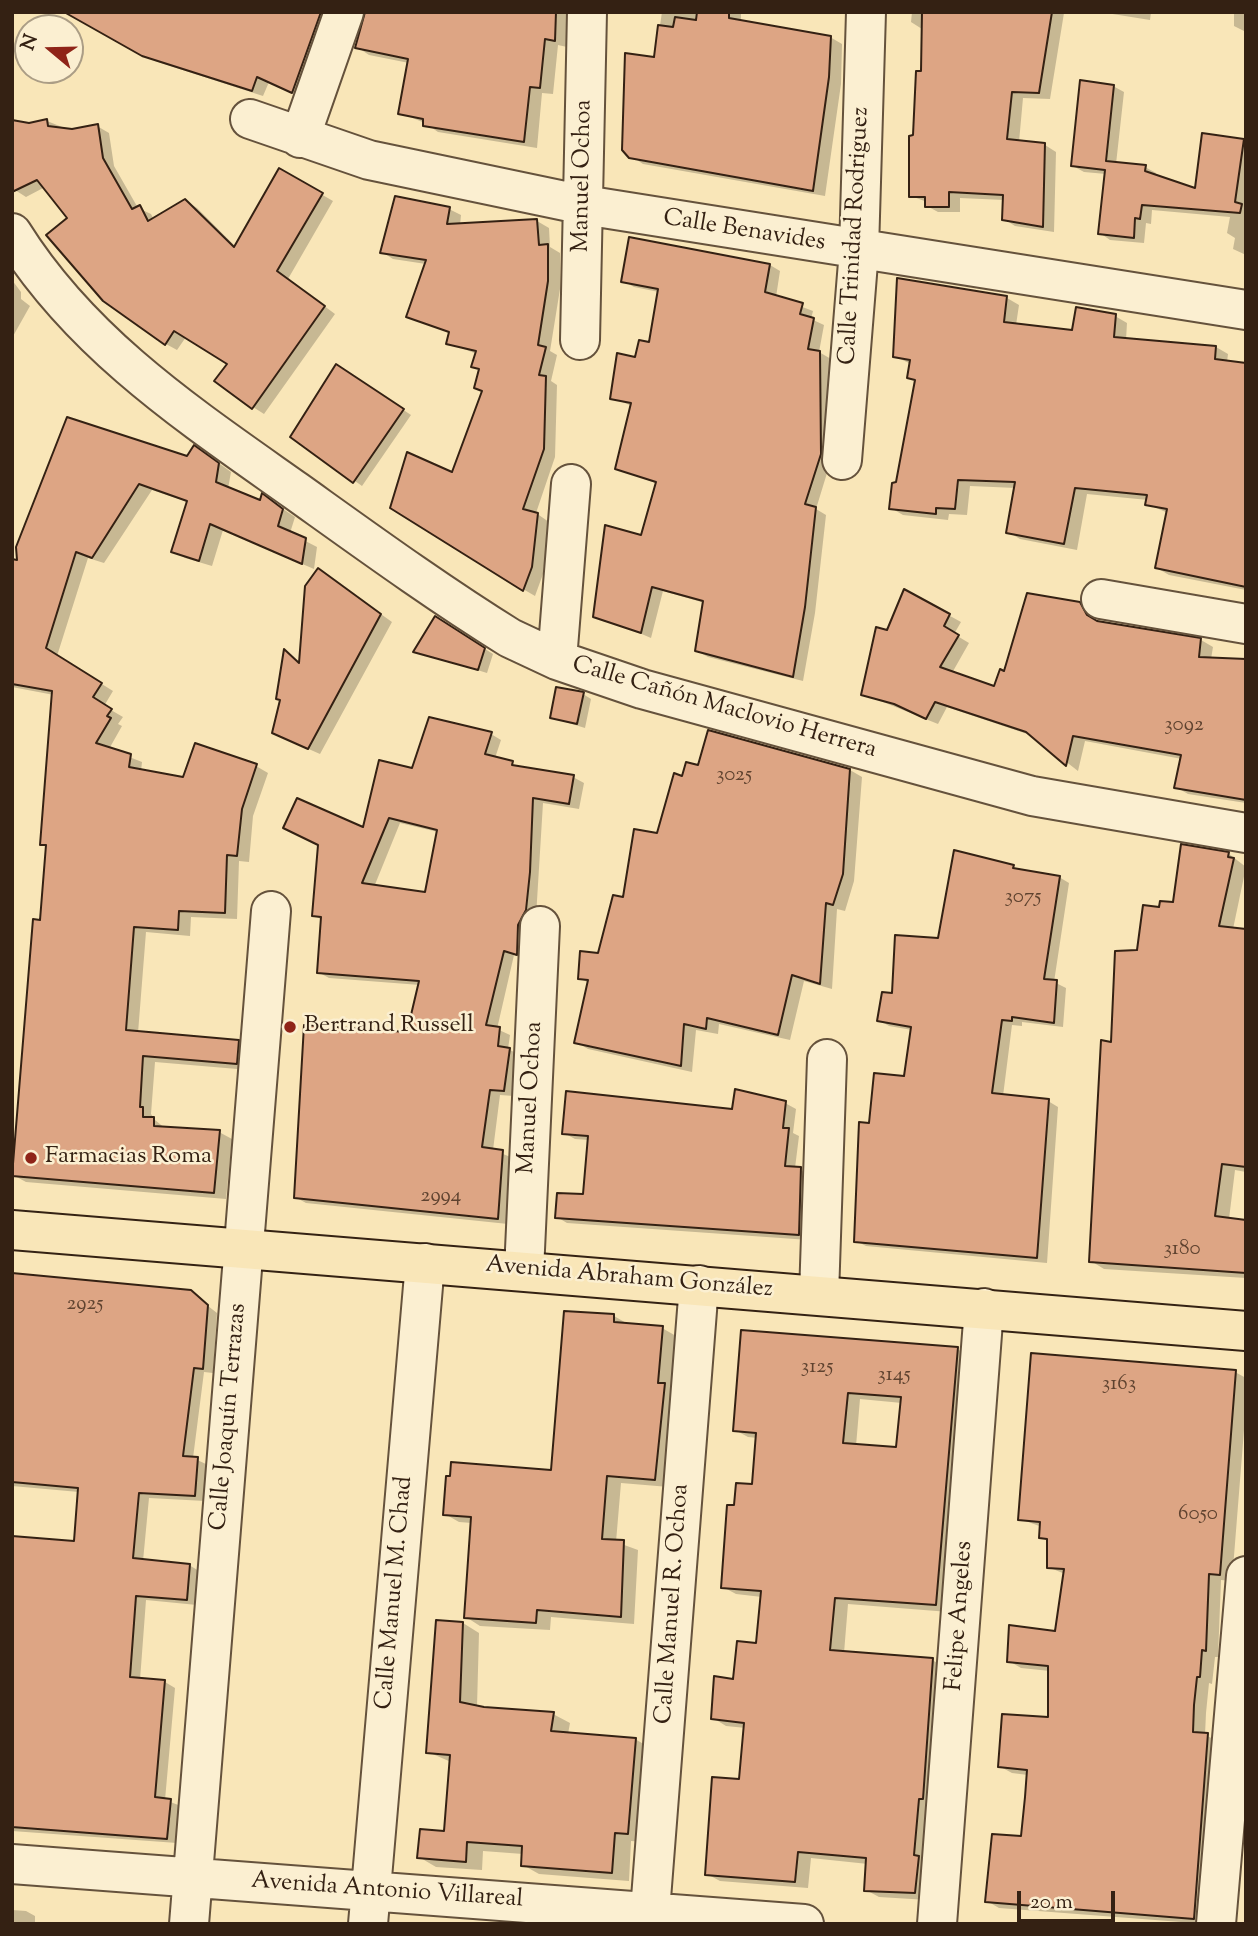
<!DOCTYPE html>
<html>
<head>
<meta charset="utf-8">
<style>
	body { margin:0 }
	#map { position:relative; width:1258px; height:1936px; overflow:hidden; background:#f9e6b8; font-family:"Sorts Mill Goudy",serif }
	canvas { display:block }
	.frame { position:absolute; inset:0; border:14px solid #342113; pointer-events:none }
	.north { position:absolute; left:14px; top:14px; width:70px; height:70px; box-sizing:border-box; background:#fbefd1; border:2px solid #ab9d85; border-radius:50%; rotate:289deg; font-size:19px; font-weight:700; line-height:28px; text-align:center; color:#342113 }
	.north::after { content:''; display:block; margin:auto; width:24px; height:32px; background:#8f2418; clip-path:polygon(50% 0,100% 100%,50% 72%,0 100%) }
	.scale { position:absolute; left:1017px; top:1891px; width:98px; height:32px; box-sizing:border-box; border:4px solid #342113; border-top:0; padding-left:9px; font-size:21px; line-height:24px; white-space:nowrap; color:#342113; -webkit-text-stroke:5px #fbefd1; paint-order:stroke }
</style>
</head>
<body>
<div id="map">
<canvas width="1258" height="1936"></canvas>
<div class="frame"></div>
<div class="north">N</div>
<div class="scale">20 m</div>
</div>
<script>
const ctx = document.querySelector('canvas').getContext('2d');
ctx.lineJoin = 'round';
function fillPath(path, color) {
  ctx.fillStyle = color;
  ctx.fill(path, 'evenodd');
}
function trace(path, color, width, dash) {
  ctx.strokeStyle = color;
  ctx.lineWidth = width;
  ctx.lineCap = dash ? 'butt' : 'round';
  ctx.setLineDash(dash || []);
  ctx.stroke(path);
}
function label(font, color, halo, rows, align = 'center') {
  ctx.font = font + ' "Sorts Mill Goudy",serif';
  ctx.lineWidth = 5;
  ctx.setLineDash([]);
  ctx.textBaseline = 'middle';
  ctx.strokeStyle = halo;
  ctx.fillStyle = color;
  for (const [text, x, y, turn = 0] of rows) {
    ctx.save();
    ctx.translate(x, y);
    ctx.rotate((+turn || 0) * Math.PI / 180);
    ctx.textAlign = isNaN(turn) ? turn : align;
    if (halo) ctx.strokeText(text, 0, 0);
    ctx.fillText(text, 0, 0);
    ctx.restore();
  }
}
fillPath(new Path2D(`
	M307 12H335L303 98 269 82 263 96 155 61 111 37Z
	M367 12H568L567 47 558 45 553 94 542 93 537 148 438 132 425 123 400 113 409 63 369 55 357 47Z
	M662 12H741V22L830 37 842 44 841 84 825 196 643 164 631 156 655 59Z
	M912 12 1064 13 1050 99 1023 98 1019 142 1045 145 1056 152 1054 232 1015 226 1004 219V200L960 198V212H938L927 206V202L911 196 923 73 922 29 911 22Z
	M1100 12H1151L1150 20Z
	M1234 12H1246V32L1234 26Z
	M1113 86 1124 92 1116 164 1145 167 1156 173 1155 176 1196 190 1204 135 1246 141V255L1233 249 1235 238 1227 233 1230 217 1152 210 1151 224 1146 223 1144 243 1110 240 1100 233 1106 174 1084 172 1073 166Z
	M47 121 72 131 97 126 109 133 114 166 138 208 151 214 154 220 186 201 197 208 236 247 279 170 333 201 288 279 335 314 264 414 253 407 230 364 186 337 177 350 166 344 45 187 26 197 15 190 29 124Z
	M449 209 461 215 460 225 537 221 549 228 550 247 560 253V289L550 351 557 355 551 381 557 385 555 457 536 513 549 522 543 574 535 596 523 589 453 474 483 392 476 388 481 371 473 366 477 354 448 343 451 333 409 316 426 264 393 259 382 252Z
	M770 265 780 271 776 297 813 311 811 319 824 325 819 352 831 359V460L816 509 826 515 815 613 803 681 708 657 697 651 705 603 663 591 651 638 604 618 642 537 658 484 617 468 632 406 612 398 636 360 651 344 659 292 634 287 623 281Z
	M12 280 21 292V299L30 306 12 338Z
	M1007 298 1019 305 1016 325 1073 332 1115 316 1127 323 1126 340 1216 347 1228 354 1227 362 1246 365V590L1169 575 1157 568 1168 513 1147 504 1148 500 1087 494 1077 550 1020 539 1008 532 1016 488 970 486 967 515 949 514 948 520 903 515 891 508 917 382 909 377 911 364 894 356Z
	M345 371 411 415 362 486 292 436Z
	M68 419 188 458 206 454 231 472 228 489 261 502 274 503 295 517 290 533 317 547 314 569 223 530 212 566 185 558 173 551 188 502 152 490 104 563 88 558 57 656 113 691 104 706 123 717 118 724 122 726 109 749 142 762 141 771 184 779 256 766 268 773 253 816 249 862 239 861 237 919 191 917 190 936 146 932 138 1033 238 1042 250 1049 249 1070 155 1062 151 1114 155 1120 166 1129 219 1132 232 1139 226 1199 26 1182 13 1175 48 847 41 844 54 695 12 687V569L19 561Z
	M319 570 392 622 320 754 286 739 282 700 285 652 301 663Z
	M905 591 961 622 954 634 969 643 952 673 995 688 1005 673 1079 604 1092 611 1097 622 1201 640 1213 647 1211 659 1246 661V803L1188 794 1176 787 1182 759 1085 741 1078 771 1033 736 947 707 938 724 863 694Z
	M444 623 493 654 487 673 416 651Z
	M583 694 591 699 585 728 552 718Z
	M491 734 501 740 495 758 522 769 573 777 584 783 579 809 543 803 536 917 527 960 514 955 497 1029 510 1035 508 1049 520 1055 514 1096 500 1095 493 1150 513 1158 508 1224 306 1203 295 1197 409 1034 420 985 329 978 318 972 322 920 314 915 364 830 414 770ZM400 823 438 832 426 894 374 887Z
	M700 768 850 770 862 777 854 881 845 911 837 909 832 989 804 981 790 1040 719 1024 718 1034 696 1030 692 1072 588 1049 576 1042 589 983 579 978 600 955 683 778Z
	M1183 846 1229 854 1246 867 1233 929 1246 931V1172L1235 1170 1229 1219 1246 1222V1278L1104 1269 1091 1261 1113 1044 1138 952 1161 909 1175 904Z
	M1013 867 1021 871 1059 877 1069 883 1054 982 1066 988 1063 1027 1022 1022V1026L1012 1025 1003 1096 1048 1101 1058 1107 1047 1263 866 1246 856 1241 871 1125 906 1078 912 1030 889 1026 879 1020 893 995 939 940Z
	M785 1103 796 1109 793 1133 799 1136 795 1168 812 1175 809 1240 567 1223 557 1217 585 1195 589 1140 575 1139 564 1133Z
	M12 1275 190 1292 217 1313 213 1373 204 1372 193 1458 208 1465 205 1501 149 1498 143 1561 189 1565 199 1571 197 1605 146 1600 140 1680 165 1682 175 1688 165 1800 181 1806 177 1843 12 1831V1538L75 1543 79 1492 12 1486Z
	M614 1316 628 1324 662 1328 676 1336 669 1487 621 1483 616 1542 638 1550 634 1624 551 1617 550 1630 480 1626 466 1617 472 1523 459 1522 445 1514 553 1471Z
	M957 1349 970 1356 949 1612 848 1604 844 1653 932 1660 945 1667 928 1900 879 1897 866 1890 868 1864 811 1858 808 1888 720 1881 707 1874 741 1781 746 1728 726 1726 713 1718 757 1645 762 1597 736 1594 723 1587 736 1507 754 1486 758 1438 748 1437 735 1430ZM860 1399 902 1403 897 1449 856 1446Z
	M1235 1372 1246 1378V1405L1232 1581 1221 1580 1218 1657H1215L1212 1684 1209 1683 1206 1713 1205 1735 1220 1742 1207 1924 999 1908 987 1901 1023 1838 1028 1775 1012 1773 999 1766 1050 1719V1671L1021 1668 1009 1661 1057 1633 1065 1574 1048 1567 1049 1541 1041 1537 1042 1527 1020 1519Z
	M463 1623 479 1633 477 1707 553 1714 570 1723 568 1734 635 1739 652 1749 644 1842 631 1841 629 1881 539 1874 523 1865V1854L483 1851 482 1870 436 1867 419 1857 446 1833 451 1762 428 1752Z
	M12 1910 26 1911 35 1916V1924H12Z`), '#0003');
const building = new Path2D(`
	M64 12H321L292 93 257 77 252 91 142 56Z
	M365 12H556L555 41 545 39 540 88 530 87 524 142 423 126V119L398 114 408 59 355 48Z
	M697 12H729V18L831 36 829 77 813 191 629 158 622 150 625 53 654 57 658 25 673 27 675 17 696 20Z
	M922 12H1052L1039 93 1012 92 1007 139 1045 143 1043 227 1002 220 1003 195 949 192V207H925V197H909V136L913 135 916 71H921Z
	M1080 80 1114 85 1106 161 1146 165 1145 171 1195 188 1202 133 1244 139 1235 202 1242 204 1240 213 1142 205 1140 219 1135 218 1134 238 1098 234 1105 170 1071 166Z
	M47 119 48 126 72 129 98 124 103 158 132 209 140 205 148 221 185 199 234 247 279 168 323 193 277 271 325 306 252 409 214 381 227 364 174 331 165 345 103 301 46 235 67 218 37 180 12 192V120L29 123Z
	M395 196 450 207 447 224 537 219 539 245 548 244V281L538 345 546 347 539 375 546 376 544 449 523 509 538 513 532 567 523 591 390 508 407 452 452 472 482 391 474 388 479 369 471 367 476 351 446 344 449 332 406 317 426 260 380 253Z
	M629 237 770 264 765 292 803 303 800 314 814 318 808 349 820 351 821 454 805 504 816 507 805 607 793 677 695 651 703 601 652 587 641 633 593 617 605 525 641 535 656 482 615 469 631 403 610 399 617 353 635 357 639 340 649 342 658 289 621 282Z
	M897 278 1007 296 1004 322 1072 330 1076 307 1116 314 1114 337 1216 346 1215 359 1246 363V587L1155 568 1167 509 1145 505 1147 495 1075 488 1064 544 1006 533 1015 482 958 480 955 509 936 508V514L889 509 892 483 896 482 915 380 907 378 910 360 893 357Z
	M336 364 404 409 353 483 290 437Z
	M67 417 187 456 194 445 219 463 216 482 260 500 262 493 283 509 278 526 306 538 302 564 210 524 199 561 171 552 187 501 139 484 92 558 76 552 46 648 102 683 93 697 112 709 107 716 111 718 96 743 131 754 129 767 183 777 195 743 257 764 242 809 237 856 227 855 225 913 179 911 178 930 134 927 126 1030 239 1040 237 1064 143 1056 140 1107H143V1117H154V1126L220 1130 214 1193 12 1176 33 919 40 920 46 845H40L52 691 12 684V559L17 560 16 547Z
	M318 568 381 614 308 749 272 733 280 700 276 699 284 649 299 663 305 586Z
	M904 589 950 614 944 626 959 635 940 667 994 686 1000 669 1004 671 1027 593 1080 602 1087 615 1097 621 1201 638 1199 657 1246 659V800L1174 788 1181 755 1073 736 1066 766 1026 732 935 702 926 719 894 704 861 695 876 627 887 630Z
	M435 616 485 648 478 670 413 652Z
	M556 687 584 692 577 724 550 718Z
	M429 717 492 732 485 754 513 761 512 765 574 775 569 804 533 798 530 872 526 910 518 925 517 955 504 951 486 1025 500 1027 498 1046 510 1048 504 1091 490 1090 482 1147 503 1150 498 1219 294 1198 304 1025 407 1032 419 981 317 973 321 917 312 916 318 845 283 828 297 798 363 827 379 760 412 768ZM389 818 437 830 425 892 362 883Z
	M708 730 850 769 843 874 833 905 826 903 820 984 792 975 778 1035 707 1018 706 1029 684 1024 681 1066 574 1043 588 980 578 979 580 951 598 953 613 895 623 897 634 829 657 833 674 773 682 776 686 762 698 765Z
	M1181 844 1229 852 1228 857 1234 858 1219 926 1246 929V1167L1222 1164 1215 1216 1246 1220V1273L1089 1262 1101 1040 1111 1042 1115 951 1137 950 1143 905 1159 907 1160 901 1173 902Z
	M954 850 1014 865 1013 868 1060 876 1044 979 1057 980 1054 1023 1012 1017V1021L1002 1020 992 1093 1049 1099 1037 1258 854 1242 859 1122 869 1123 874 1073 904 1076 911 1027 877 1021 882 992 892 993 895 935 938 938Z
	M735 1089 786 1101 783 1128H789L785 1166 801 1167 799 1235 555 1218 557 1193 583 1194 588 1136 562 1134 566 1091 732 1109Z
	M12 1273 191 1290 208 1305 203 1369 194 1368 183 1456 198 1457 195 1496 139 1493 133 1558 190 1564 187 1600 136 1596 130 1677 165 1680 155 1797 171 1799 167 1839 12 1827V1536L74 1541 78 1488 12 1482Z
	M564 1311 614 1314V1322L663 1326 658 1383H665L655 1480 607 1476 602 1539 624 1540 621 1617 537 1610 536 1623 464 1618 471 1517 443 1515 446 1476H450L451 1462 551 1470Z
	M741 1330 958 1347 936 1605 835 1598 830 1650 933 1658 923 1799H919L914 1855 919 1856 915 1893 864 1891 866 1858 798 1852 795 1882 705 1875 712 1777 739 1779 744 1723 711 1719 714 1676 733 1679 737 1641 756 1643 761 1591 721 1588 727 1505H734L736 1483 752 1484 756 1433 733 1431ZM848 1393 901 1397 896 1447 843 1443Z
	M1031 1353 1236 1370 1220 1575 1209 1574 1206 1651 1202 1650 1200 1677H1197L1194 1705 1193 1732 1208 1733 1194 1919 985 1902 992 1834 1021 1836 1025 1797 1027 1770 998 1767 1002 1714 1048 1717V1666L1007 1662 1009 1625 1055 1631 1064 1569 1047 1568V1539L1039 1538 1040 1522 1018 1520Z
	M436 1620 463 1622 460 1702 484 1707 554 1712 551 1731 636 1738 628 1834 615 1833 612 1873 521 1866 522 1846 467 1842 466 1862 417 1858 420 1829 444 1831 450 1755 426 1753Z`);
fillPath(building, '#dda584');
trace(building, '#342113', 2);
const minor = new Path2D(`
	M250 119 369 160 584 205 1246 310
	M300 138 344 12
	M12 233C82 345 190 416 296 491 366 541 436 592 510 638L557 660 642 689 1032 796 1246 833
	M580 340 587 12
	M842 460 859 250 866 12
	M1101 599 1246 624
	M557 660 571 484
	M524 1271 540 926
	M819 1295 827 1059
	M12 1864 804 1924
	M189 1924 271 911
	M368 1924 425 1263
	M649 1924 699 1285
	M937 1924 984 1308
	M1216 1924 1246 1576`);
const major = new Path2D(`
	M12 1230 1246 1331`);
trace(minor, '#65523c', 42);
trace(major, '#342113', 42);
trace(minor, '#fbefd1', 38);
trace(major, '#f9e6b8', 38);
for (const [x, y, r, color] of [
	[290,1027,7,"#8f2418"],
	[31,1158,7,"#8f2418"]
]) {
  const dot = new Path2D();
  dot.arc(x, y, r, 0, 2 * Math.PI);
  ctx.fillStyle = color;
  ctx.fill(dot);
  trace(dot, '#fbefd1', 2.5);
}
label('21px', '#5e422f', null, [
	["3092",1184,726],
	["3025",734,776],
	["3075",1023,898],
	["2994",441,1197],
	["3180",1182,1250],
	["2925",85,1305],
	["3125",817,1368],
	["3145",894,1376],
	["3163",1119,1385],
	["6050",1198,1515]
]);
label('24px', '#342113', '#fbefd1', [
	["Manuel Ochoa",584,176,-89],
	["Calle Benavides",744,232,9],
	["Calle Trinidad Rodriguez",856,236,-87],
	["Calle Cañón Maclovio Herrera",724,709,16],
	["Manuel Ochoa",532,1098,-87],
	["Avenida Abraham González",629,1279,5],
	["Calle Joaquín Terrazas",230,1417,-85],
	["Calle Manuel M. Chad",396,1593,-85],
	["Calle Manuel R. Ochoa",674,1604,-86],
	["Felipe Angeles",961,1616,-86],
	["Avenida Antonio Villareal",387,1892,4]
]);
label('24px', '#342113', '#fbefd1', [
	["Bertrand Russell",304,1027],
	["Farmacias Roma",45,1158]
], 'left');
</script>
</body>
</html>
